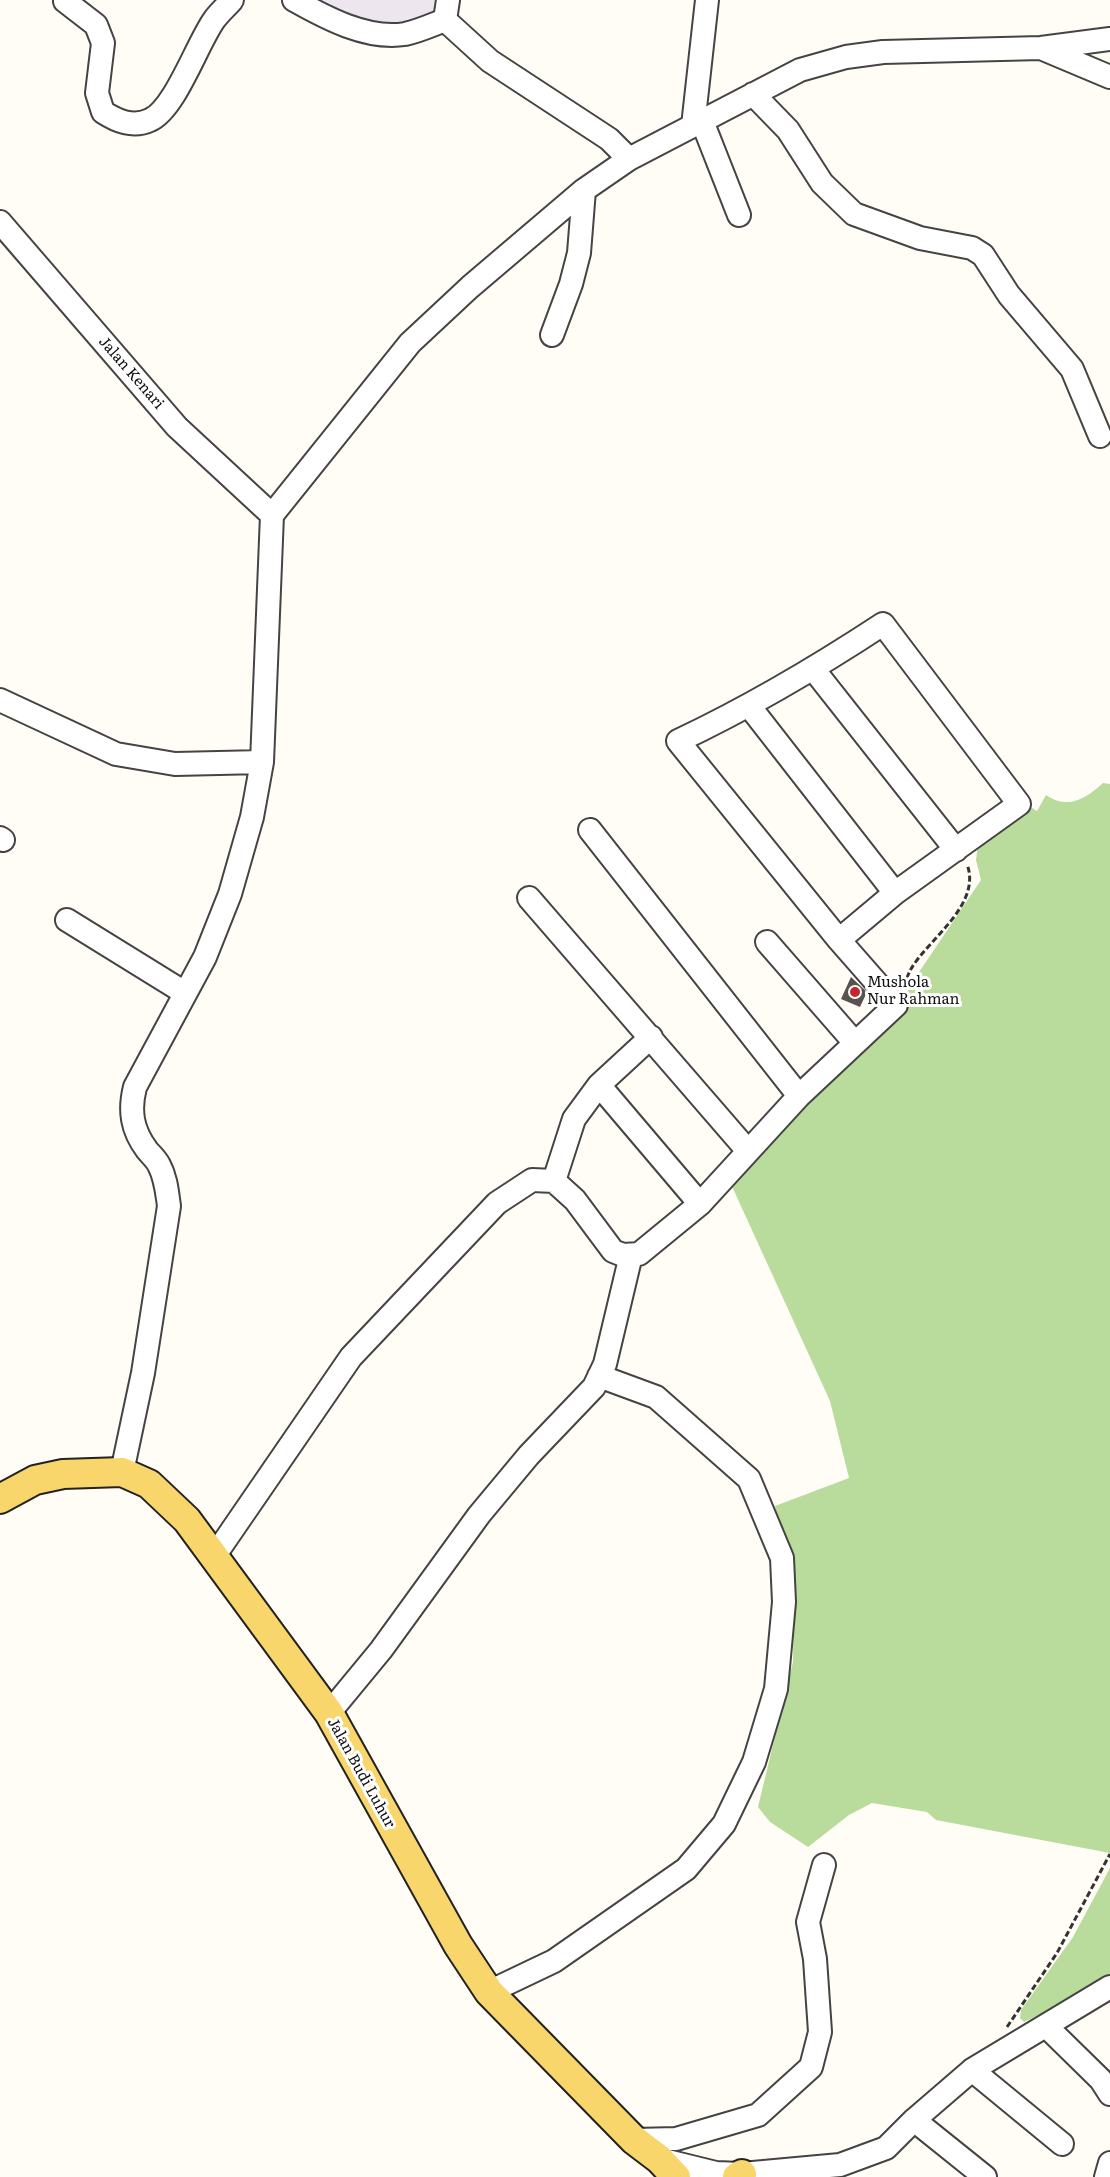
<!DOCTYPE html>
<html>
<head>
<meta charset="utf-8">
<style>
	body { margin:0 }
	canvas { display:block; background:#fffdf5 }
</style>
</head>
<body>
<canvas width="1110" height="2177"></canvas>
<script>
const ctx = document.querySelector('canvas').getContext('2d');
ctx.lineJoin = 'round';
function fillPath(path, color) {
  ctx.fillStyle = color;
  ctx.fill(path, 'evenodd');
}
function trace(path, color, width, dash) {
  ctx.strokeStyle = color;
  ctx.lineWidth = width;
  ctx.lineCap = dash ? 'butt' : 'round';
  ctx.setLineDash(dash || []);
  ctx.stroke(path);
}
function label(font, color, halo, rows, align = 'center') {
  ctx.font = font + ' Literata,serif';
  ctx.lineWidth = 6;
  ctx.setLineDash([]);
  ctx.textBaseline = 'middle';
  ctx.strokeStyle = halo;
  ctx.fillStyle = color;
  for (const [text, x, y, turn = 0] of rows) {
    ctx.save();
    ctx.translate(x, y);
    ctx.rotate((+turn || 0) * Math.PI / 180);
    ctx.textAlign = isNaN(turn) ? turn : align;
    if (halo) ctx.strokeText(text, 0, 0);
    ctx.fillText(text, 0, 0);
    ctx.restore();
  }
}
fillPath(new Path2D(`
	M306 0H440L435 17 415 27 367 22Z`), '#eee6ef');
fillPath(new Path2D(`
	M1103 783 1110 784V1853L936 1820 927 1812 872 1803 849 1815 808 1847 770 1822 758 1807 793 1662 794 1586 775 1506 849 1478 830 1401 730 1182 898 1013 911 984 981 880 976 860 978 845 1029 806 1037 811 1046 795C1069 810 1085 799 1103 783Z
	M1110 1868V1975L1066 2002 1024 2022 1020 2018 1021 2010 1073 1937Z`), '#b9dc9c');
fillPath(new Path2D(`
	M851 977 867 992 860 1007 841 999Z`), '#5a524d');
const minor = new Path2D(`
	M294 0C326 18 367 40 405 34 419 31 432 25 445 20
	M448 0 445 20 490 61 609 139 629 159
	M65 1 96 25 103 43 97 93 103 112C117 121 133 128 150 120 175 109 197 44 214 20 219 13 226 7 232 0
	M1041 48 1110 77
	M753 94 788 130 822 183 854 214 920 238 972 248 983 255 1009 295 1072 369 1100 436
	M702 121 739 215
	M693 126 707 0
	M0 222 177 427 272 515
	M552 335 571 284 579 253 584 190
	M814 670 956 850
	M0 700 116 754 175 764 262 762
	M750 707 895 893
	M590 830 799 1096
	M0 838 3 840
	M529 898 748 1151
	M67 920 185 993
	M767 942 855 1043
	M651 1037 599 1085 700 1204
	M554 1181 574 1119 599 1085
	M122 1472 143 1373 169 1206C167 1192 166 1178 159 1165 156 1159 151 1155 147 1150 132 1130 129 1111 135 1087L205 957 230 894 252 817 262 762 272 515 410 343 470 287 584 190 629 159 800 70 846 57 883 52 1041 48 1110 39
	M215 1555 351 1357 497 1203 532 1180 554 1181 575 1200 613 1251 623 1255 639 1254 700 1204 799 1096 896 1005 839 940 678 741C750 707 816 668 883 624L1019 804 895 893 839 940
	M329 1713 381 1650 479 1515 529 1455 594 1387 605 1364 631 1255
	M489 1992 554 1961 686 1869 724 1824 754 1762 776 1689 784 1602 782 1558 749 1479 656 1397 599 1376
	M1047 2027 1101 2080 1110 2094
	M972 2070 1062 2144
	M914 2120 985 2177
	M634 2140 676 2139 758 2115 811 2067 820 2032 815 1959 808 1922 824 1865
	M659 2159 716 2173 742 2174 840 2165 886 2148 914 2120 972 2070 1110 1987
	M1106 2177 1110 2163`);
const major = new Path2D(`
	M0 1499 35 1480 63 1474 122 1472 149 1484 187 1520 329 1713 458 1945 489 1992 634 2140 659 2159 676 2177
	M737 2177 742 2174`);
trace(minor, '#444', 26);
trace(major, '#222', 32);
trace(new Path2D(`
	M904 987C906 981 908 974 911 969 929 938 982 905 967 864
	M1007 2027 1057 1953 1110 1854`), '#333', 3, [6, 3]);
trace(minor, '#fff', 22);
trace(major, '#f9d66b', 28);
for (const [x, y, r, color] of [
	[855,992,6,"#c4262e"]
]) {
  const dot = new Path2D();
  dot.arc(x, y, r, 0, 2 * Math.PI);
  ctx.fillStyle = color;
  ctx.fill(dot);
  trace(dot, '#fff', 2);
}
label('15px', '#111', '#fff', [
	["Jalan Kenari",131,373,49],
	["Jalan Budi Luhur",361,1773,61]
]);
label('15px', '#111', '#fff', [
	["Mushola",867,983],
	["Nur Rahman",867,1000]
], 'left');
</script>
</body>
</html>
